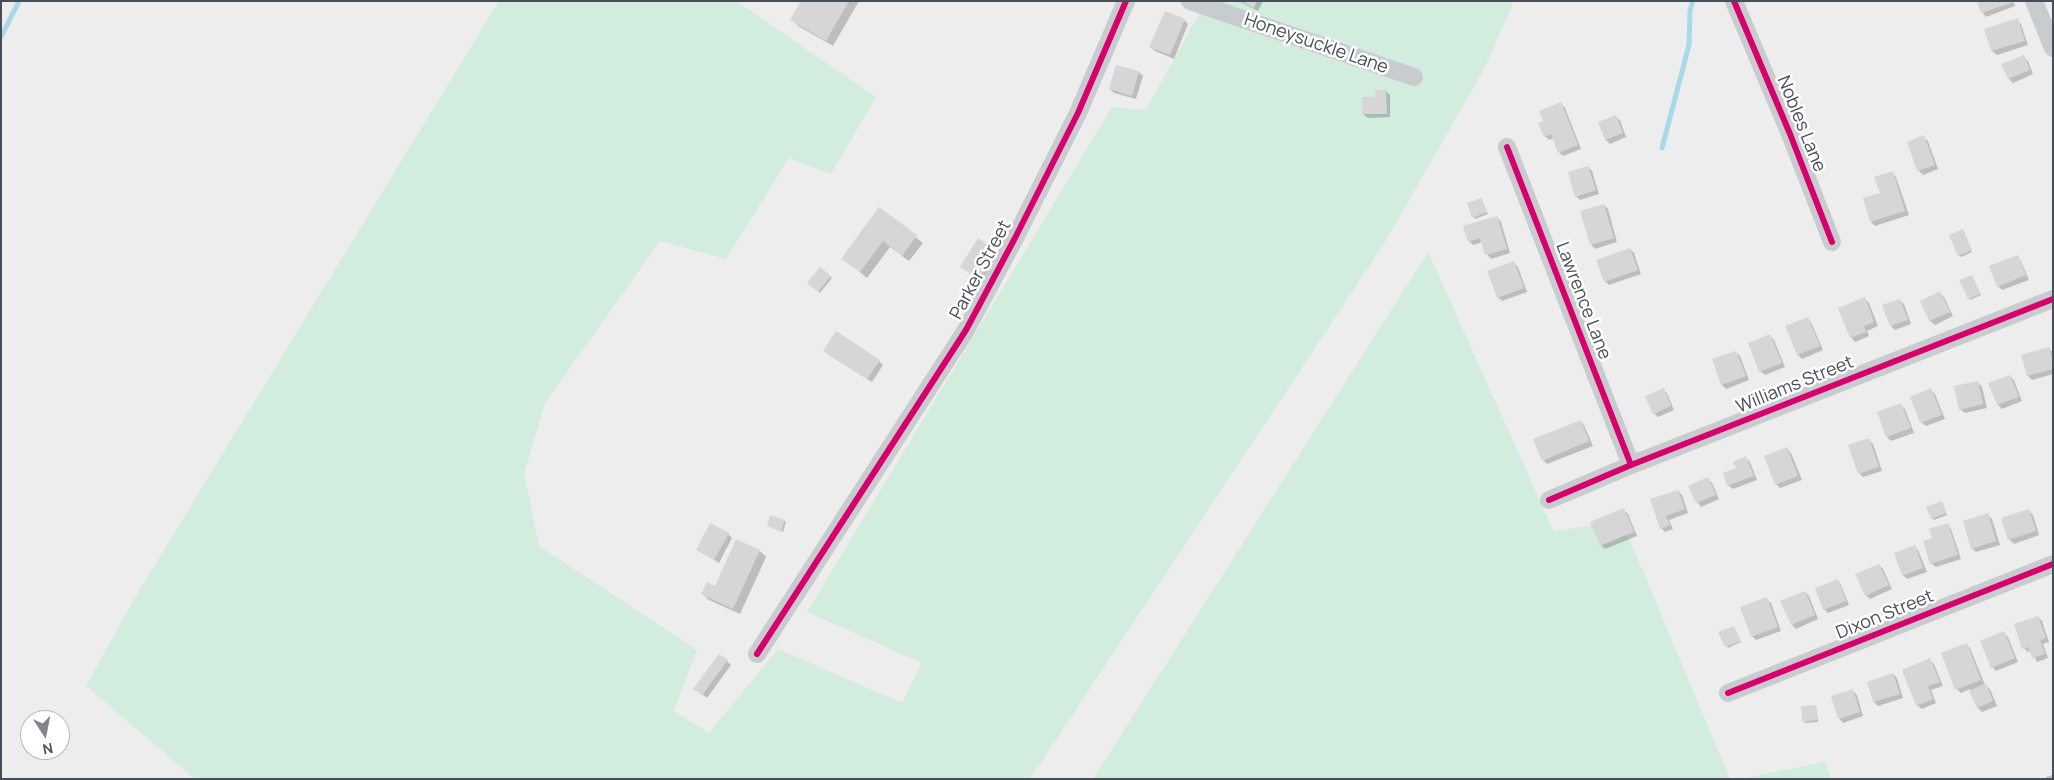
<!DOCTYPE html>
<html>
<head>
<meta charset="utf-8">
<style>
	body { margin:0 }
	#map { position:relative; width:2054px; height:780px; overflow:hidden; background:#eeeded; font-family:Manrope,sans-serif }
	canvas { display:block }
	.frame { position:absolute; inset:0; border:2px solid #464f59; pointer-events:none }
	.north { position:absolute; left:20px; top:710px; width:50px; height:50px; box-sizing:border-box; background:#fff; border:1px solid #b5b9bd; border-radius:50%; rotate:169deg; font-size:14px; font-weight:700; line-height:20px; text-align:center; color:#464f59 }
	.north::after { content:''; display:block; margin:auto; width:18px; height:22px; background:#81868d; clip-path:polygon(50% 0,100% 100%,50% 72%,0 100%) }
</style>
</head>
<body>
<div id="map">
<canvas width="2054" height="780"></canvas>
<div class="frame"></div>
<div class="north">N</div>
</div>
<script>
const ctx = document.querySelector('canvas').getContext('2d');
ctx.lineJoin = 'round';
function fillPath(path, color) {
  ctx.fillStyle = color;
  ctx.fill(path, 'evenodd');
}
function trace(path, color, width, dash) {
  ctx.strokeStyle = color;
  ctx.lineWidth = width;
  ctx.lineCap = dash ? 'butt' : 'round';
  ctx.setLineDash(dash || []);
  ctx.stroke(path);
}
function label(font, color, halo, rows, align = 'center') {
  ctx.font = font + ' Manrope,sans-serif';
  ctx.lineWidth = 5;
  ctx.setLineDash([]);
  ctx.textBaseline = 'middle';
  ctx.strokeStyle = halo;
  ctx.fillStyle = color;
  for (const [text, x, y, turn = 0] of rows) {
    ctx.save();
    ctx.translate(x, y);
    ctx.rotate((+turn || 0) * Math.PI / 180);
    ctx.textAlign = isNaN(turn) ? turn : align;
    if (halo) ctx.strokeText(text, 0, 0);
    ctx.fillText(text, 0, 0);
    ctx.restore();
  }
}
fillPath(new Path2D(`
	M499 1H736L876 97 831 174 789 158 726 259 660 241 545 403 524 473 539 546 697 650 674 711 709 733 778 649 902 703 922 663 807 612 1112 107 1146 110 1206 1H1514L1484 69 1385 242 1030 779H195L86 686 134 599Z
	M1428 252 1554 532 1621 519 1730 779H1093Z
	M1825 762 1831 779H1740Z`), '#d2ecdd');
fillPath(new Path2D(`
	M802 1H859L833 46 798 26 792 19Z
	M1238 1H1263L1258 11Z
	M2013 1 2015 6 1986 17 1982 12Z
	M1184 20 1188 24 1174 59 1155 51 1151 47Z
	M2017 20 2021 24 2028 45 1997 55 1992 51 1986 29Z
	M2024 57 2028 61 2033 74 2013 83 2009 79Z
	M1139 72 1143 76 1136 99 1114 93 1110 89Z
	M1386 91 1390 95V117L1368 118 1363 114Z
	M1561 104 1565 108 1581 149 1563 156 1559 152 1554 138 1549 140 1545 136V121Z
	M1615 116 1620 120 1626 137 1610 144 1606 140 1599 123Z
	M1923 137 1928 141 1938 169 1923 175 1919 171 1908 142Z
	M1588 167 1592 171 1599 194 1580 200 1576 196Z
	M1892 172 1896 177 1909 215 1875 226 1871 222 1881 194Z
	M1481 199 1488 214 1475 219 1474 217Z
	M1604 205 1608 209 1617 242 1595 249 1591 244Z
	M879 209 923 243 909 261 890 247 867 278 843 258Z
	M1497 217 1501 222 1510 253 1491 259 1487 254 1483 242 1473 245 1469 241Z
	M1964 232 1972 252 1961 257 1959 255Z
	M1630 249 1634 253 1641 274 1609 285 1605 281Z
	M996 251 1000 255 983 282 962 267Z
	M2017 256 2021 261 2029 280 2002 290 1998 286Z
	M1514 263 1518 267 1527 292 1502 301 1498 297Z
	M820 268 832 278 820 293 808 283Z
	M1972 276 1981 295 1970 300 1969 298Z
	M1940 293 1944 297 1953 316 1935 325 1930 321 1921 301Z
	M1865 299 1869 303 1878 326 1867 331 1869 336 1855 342 1851 337Z
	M1899 300 1904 304 1911 324 1895 330 1891 326Z
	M1807 318 1811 322 1823 350 1802 359 1798 355 1787 326Z
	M1770 336 1774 340 1785 367 1765 375 1760 371Z
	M2049 349 2053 353V374L2032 380 2028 376 2022 356Z
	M1735 352 1740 356 1749 380 1726 389 1722 385 1713 360Z
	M829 355 879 361 883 365 872 382Z
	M2010 376 2014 380 2022 401 2002 409 1998 405Z
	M1978 383 1982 387 1987 408 1965 413 1960 409Z
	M1663 389 1667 393 1674 410 1658 417 1654 413Z
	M1931 390 1935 394 1945 419 1926 426 1921 422Z
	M1901 405 1905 409 1914 433 1891 441 1887 437Z
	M1580 421 1584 425 1593 446 1547 464 1543 460Z
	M1869 440 1873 444 1882 471 1863 477 1859 473Z
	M1787 448 1791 453 1802 480 1780 488 1776 484Z
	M1746 458 1750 462 1757 480 1733 489 1728 485Z
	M1707 479 1712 483 1719 499 1701 507 1697 502 1690 487Z
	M1678 491 1682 495 1688 513 1669 520 1673 529 1665 532 1661 528 1652 500Z
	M1942 503 1947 515 1934 520 1932 518Z
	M1623 509 1628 514 1637 536 1605 549 1601 545Z
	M2029 511 2033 515 2039 535 2014 544 2010 540 2003 519Z
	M1988 515 1992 519 2000 545 1976 552 1972 548Z
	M784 521 786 522 783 532 768 526Z
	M1947 524 1951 529 1961 559 1936 567 1931 563 1934 539Z
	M728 534 732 538 719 563 697 550Z
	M1914 546 1918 550 1927 572 1907 579 1903 575Z
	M760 551 766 557 740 614 709 600 703 594 715 588Z
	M1879 565 1883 569 1892 589 1870 599 1866 595Z
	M1837 580 1841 585 1849 605 1828 613 1824 609Z
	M1805 592 1809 596 1818 619 1796 629 1792 625Z
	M1766 599 1771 603 1781 631 1756 640 1752 636Z
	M2038 617 2042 621 2049 642 2043 644 2048 658 2037 662 2031 651 2028 652 2024 648Z
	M1734 627 1741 642 1728 648 1720 633Z
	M2004 633 2008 637 2018 662 1996 671 1992 667Z
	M1966 644 1970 648 1985 685 1990 689 1997 706 1982 712 1978 708 1970 689 1961 693 1957 689Z
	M1930 660 1934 664 1943 686 1931 690 1936 703 1922 709 1917 705Z
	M727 661 731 665 707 698 695 689Z
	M1893 674 1897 678 1903 698 1878 706 1874 702 1868 682Z
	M1853 691 1857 695 1863 716 1843 723 1839 718Z
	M1816 706 1818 722 1805 723 1804 721Z
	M2053 775V779H2047L2046 777Z`), '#0003');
trace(new Path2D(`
	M1 37 19 1
	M1662 148 1689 45 1690 10 1693 1`), '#a9d9e8', 5);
fillPath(new Path2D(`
	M801 1H849L826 41 790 20Z
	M1240 1H1257L1254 8Z
	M1977 1H2014V2L1981 13Z
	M1165 11 1185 19 1170 55 1149 47Z
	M2018 18 2025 41 1991 51 1984 29Z
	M2024 55 2030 70 2008 79 2001 64Z
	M1116 65 1139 71 1132 96 1109 89Z
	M1375 90H1386L1387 114H1362V97H1375Z
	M1561 102 1578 145 1558 153 1551 134 1544 137 1538 123 1543 121 1539 111Z
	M1616 115 1623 133 1605 140 1598 122Z
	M1924 135 1935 165 1917 171 1907 142Z
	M1588 166 1596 190 1575 197 1568 172Z
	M1893 171 1905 211 1870 222 1863 198 1880 193 1874 177Z
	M1482 198 1487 212 1472 218 1467 203Z
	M1604 204 1614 238 1590 245 1580 211Z
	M879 207 917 235 902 256 883 241 860 272 841 259Z
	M1497 216 1507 249 1485 255 1480 238 1468 242 1463 226Z
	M1963 229 1972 250 1958 256 1949 235Z
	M978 238 997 250 979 279 960 267Z
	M1630 248 1638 270 1604 282 1596 260Z
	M2018 255 2026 275 1997 287 1989 266Z
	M1514 261 1524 288 1497 298 1487 271Z
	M820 267 831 276 818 292 807 283Z
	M1972 275 1980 294 1968 299 1959 280Z
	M1940 291 1950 312 1929 321 1920 301Z
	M1865 297 1874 322 1864 326 1866 332 1850 338 1838 308Z
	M1900 299 1908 320 1890 326 1882 305Z
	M1808 317 1820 346 1797 355 1785 326Z
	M836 331 880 360 867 379 823 351Z
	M1770 334 1782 363 1759 372 1748 343Z
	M2049 347 2053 361V369L2027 376 2021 355Z
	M1736 351 1746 376 1721 385 1712 359Z
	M2010 375 2019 397 1997 405 1988 383Z
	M1978 381 1983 404 1959 410 1954 386Z
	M1664 388 1671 406 1653 414 1645 396Z
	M1931 388 1942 415 1920 423 1910 397Z
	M1901 403 1911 428 1886 437 1877 412Z
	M1581 420 1589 441 1542 461 1533 439Z
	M1869 438 1879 467 1858 474 1848 445Z
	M1787 447 1798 476 1775 485 1764 456Z
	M1746 456 1754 476 1727 486 1723 473 1736 468 1733 462Z
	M1708 477 1716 495 1696 503 1688 486Z
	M1678 490 1685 509 1666 516 1670 525 1660 529 1650 499Z
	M1942 501 1946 513 1931 519 1926 507Z
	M1624 508 1634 532 1600 546 1590 522Z
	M2029 509 2036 531 2008 540 2001 518Z
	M1988 513 1996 541 1971 549 1963 521Z
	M770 515 785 520 781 531 767 526Z
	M710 523 729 533 714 560 696 550Z
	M1948 523 1958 555 1930 564 1923 541 1932 538 1929 529Z
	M736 539 760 550 733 609 701 594 707 582 715 586Z
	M1915 545 1923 568 1902 576 1894 553Z
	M1879 564 1889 585 1865 596 1855 574Z
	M1838 579 1846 601 1823 610 1815 588Z
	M1805 591 1815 615 1791 625 1780 601Z
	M1767 597 1778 627 1751 637 1740 607Z
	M2038 616 2046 638 2040 640 2045 654 2032 658 2028 647 2022 649 2014 624Z
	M1734 626 1741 641 1725 647 1718 632Z
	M2004 631 2015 658 1991 668 1980 641Z
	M1967 643 1981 680 1955 690 1941 653Z
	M719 654 728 660 702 695 693 689Z
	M1930 658 1940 682 1928 686 1933 699 1916 706 1902 670Z
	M1893 673 1900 694 1873 702 1867 682Z
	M1986 683 1993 701 1977 708 1969 691Z
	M1853 689 1860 712 1838 719 1831 696Z
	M1816 705 1817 720 1802 722 1801 706Z`), '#d6d5d7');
trace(new Path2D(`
	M1190 1 1414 77
	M1734 1 1790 134 1832 242
	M2034 1 2053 48
	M1507 147 1631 465
	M1549 500 1631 465 2053 299
	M757 654 966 330 1015 238 1078 113 1126 1
	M1728 693 2053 564`), '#c9ccce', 18);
trace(new Path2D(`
	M1734 1 1790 134 1832 242
	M1507 147 1631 465
	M1549 500 1631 465 2053 299
	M757 654 966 330 1015 238 1078 113 1126 1
	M1728 693 2053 564`), '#d6006c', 6);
label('18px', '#464f59', '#fff', [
	["Honeysuckle Lane",1316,44,19],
	["Nobles Lane",1801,124,68],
	["Parker Street",981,270,-62],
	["Lawrence Lane",1583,301,69],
	["Williams Street",1795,385,-22],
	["Dixon Street",1885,615,-22]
]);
</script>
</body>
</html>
